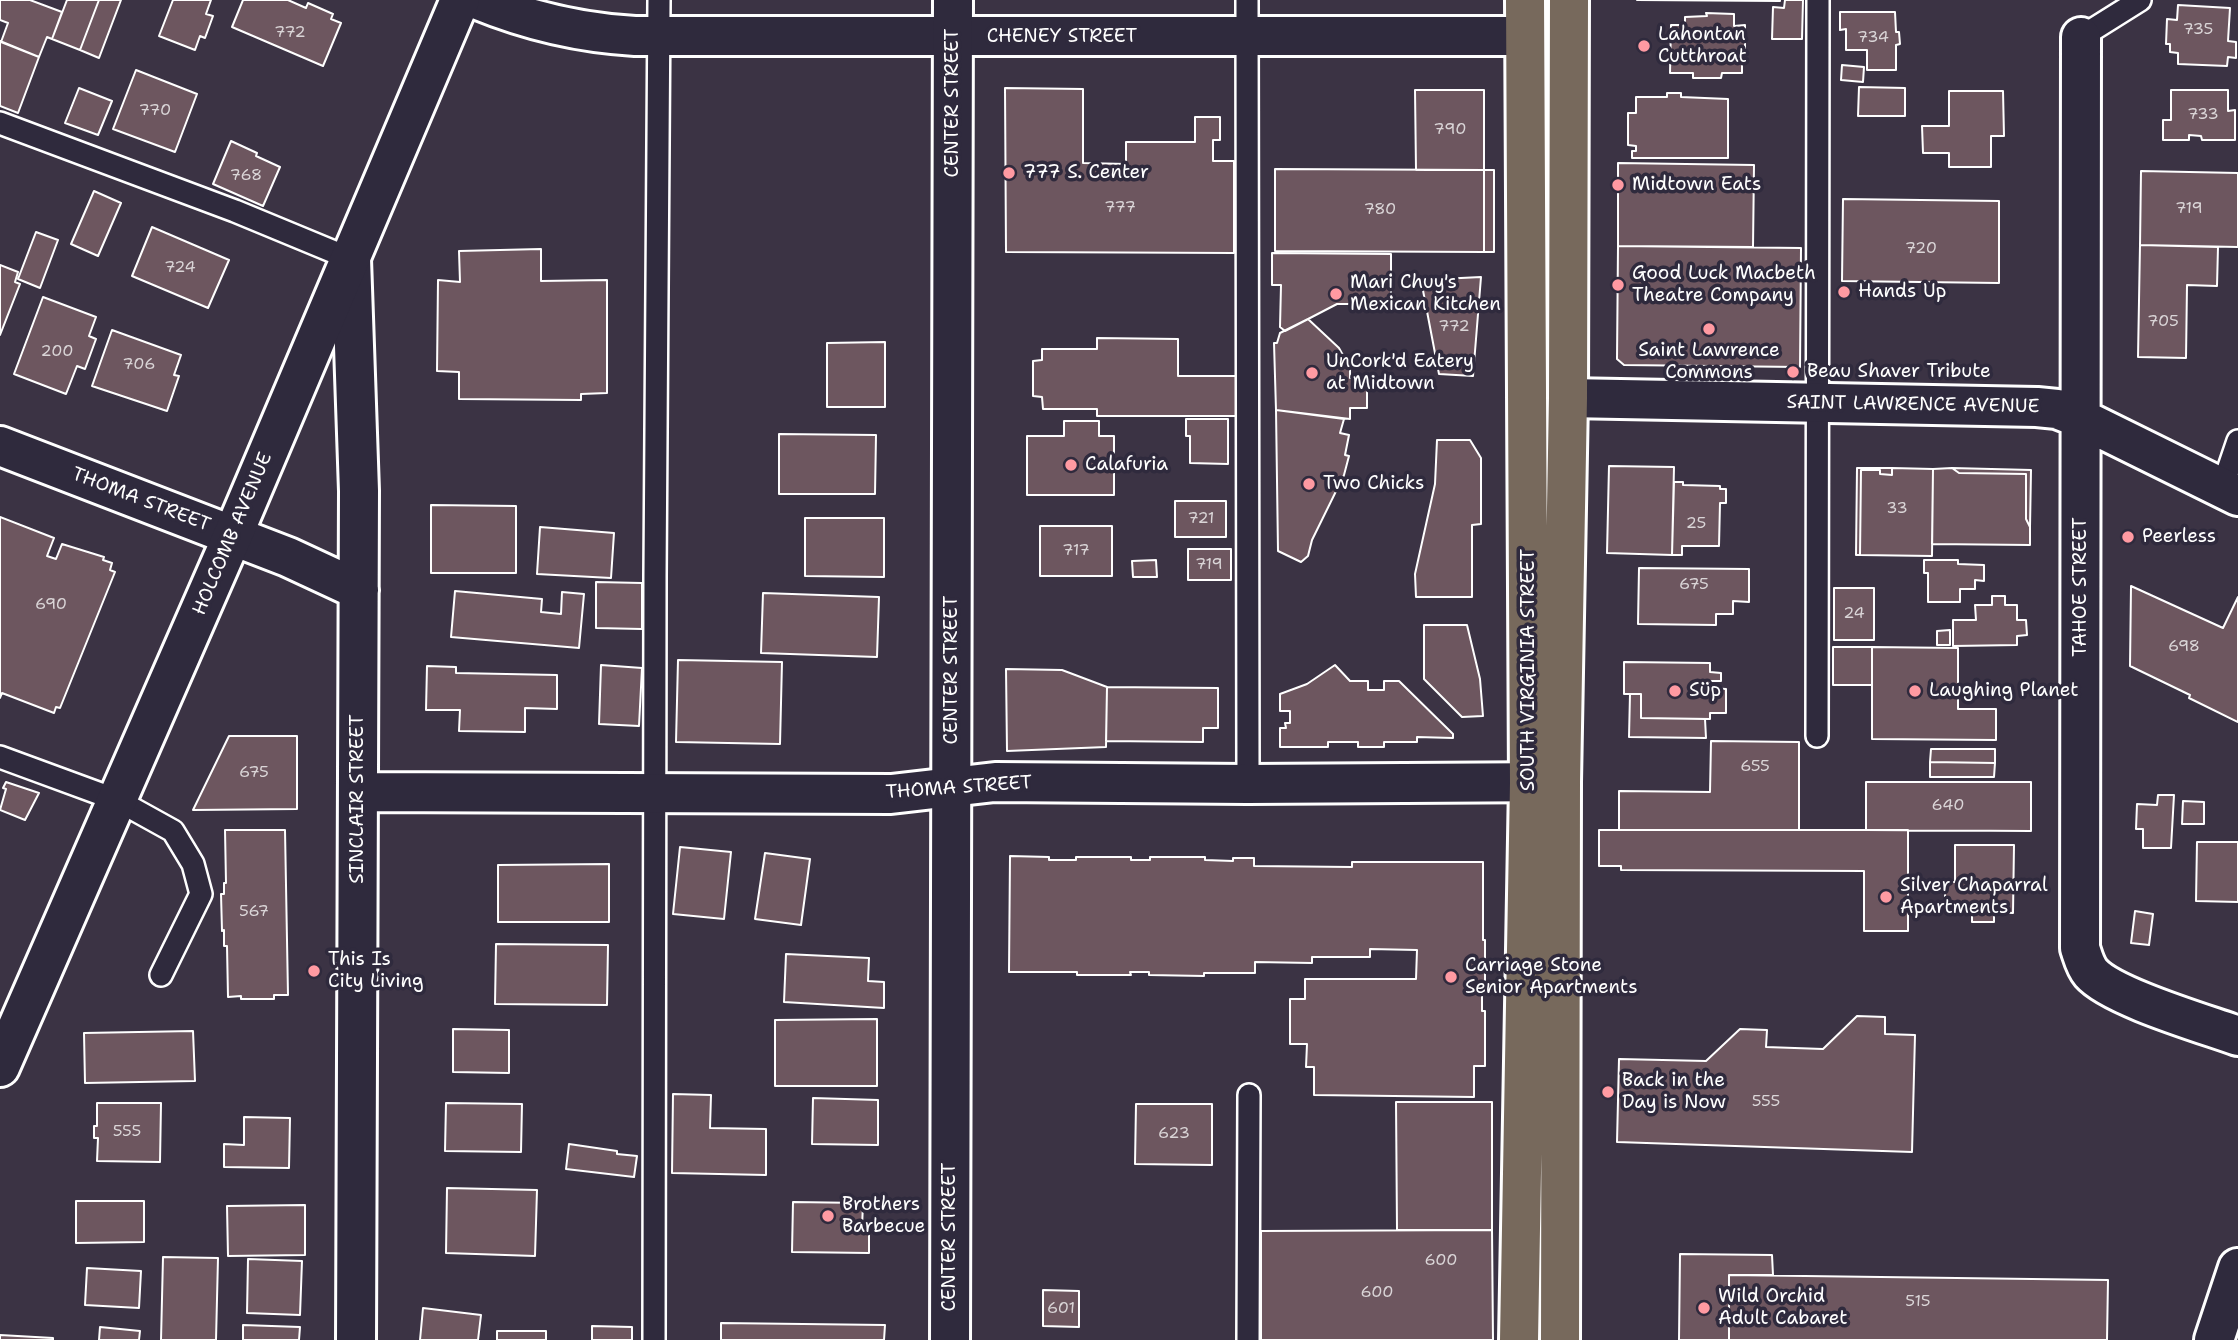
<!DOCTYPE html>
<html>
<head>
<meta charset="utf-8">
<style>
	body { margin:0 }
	canvas { display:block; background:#3b3344 }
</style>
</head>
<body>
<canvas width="2238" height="1340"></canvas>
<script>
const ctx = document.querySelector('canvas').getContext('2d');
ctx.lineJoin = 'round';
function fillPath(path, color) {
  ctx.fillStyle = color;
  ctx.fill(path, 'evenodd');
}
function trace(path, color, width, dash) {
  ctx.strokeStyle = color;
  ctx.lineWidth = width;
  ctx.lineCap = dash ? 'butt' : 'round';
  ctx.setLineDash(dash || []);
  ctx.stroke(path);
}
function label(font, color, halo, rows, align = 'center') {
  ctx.font = font + ' "Shantell Sans",sans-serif';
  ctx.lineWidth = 7;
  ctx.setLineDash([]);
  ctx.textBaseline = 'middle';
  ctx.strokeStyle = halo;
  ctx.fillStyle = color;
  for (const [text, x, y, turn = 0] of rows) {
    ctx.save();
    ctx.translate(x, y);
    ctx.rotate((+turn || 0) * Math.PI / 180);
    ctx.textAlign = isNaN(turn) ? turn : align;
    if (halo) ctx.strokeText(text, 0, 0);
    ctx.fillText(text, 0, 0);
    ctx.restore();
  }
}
const building = new Path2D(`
	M0 0H30L62 12 52 39 47 37 39 57 1 42 8 23 0 20Z
	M67 0H99L80 50 52 39Z
	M99 0H121L99 58 80 50Z
	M173 0H211L206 14 213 16 205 38 200 36 195 50 159 36Z
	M243 0H288L306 8 308 3 333 14 331 19 341 23 323 66 232 27Z
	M1637 0H1780V1Z
	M1785 0H1803L1802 39H1772L1773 7 1784 8Z
	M2178 5 2230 8 2228 41 2236 42V58L2228 57 2227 66 2178 64V53L2170 52V44H2166L2167 19 2177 20Z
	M1840 12H1895L1896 32H1899L1900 44 1896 45V70H1867V50H1846V29L1840 30Z
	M1706 13 1734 14V26L1745 25V60L1742 59V73H1722L1721 78H1693V73H1670L1671 25H1685V17L1707 16Z
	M0 41 39 57 18 113 0 106Z
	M1842 65 1864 67 1863 82 1841 80Z
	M136 70 197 94 175 152 113 129Z
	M1859 87 1905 88V116H1858Z
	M79 88 112 101 98 135 65 123Z
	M1005 88 1083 89V163L1126 164V142H1195V117H1220V140H1213V161H1234V253L1006 252Z
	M1415 90H1484V170H1416Z
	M2171 90H2228V111L2235 110V140H2202L2201 136 2189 135V140H2163V120H2171Z
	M1949 91H2003L2004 136H1991V167H1949V153H1923L1922 126H1949Z
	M1667 93H1681V97L1728 99V158H1632V151H1636V146L1628 145V113H1636V97H1667Z
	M231 141 257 153 256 156 280 167 263 206 213 184Z
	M1618 163 1754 165 1753 247 1618 246Z
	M1275 169 1484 170V252L1275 251Z
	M1484 170H1494V252H1484Z
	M2141 171 2238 173V247L2140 245Z
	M94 191 121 203 98 256 71 244Z
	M1843 199 1999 201V283L1842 281Z
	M152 227 229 260 208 308 132 276Z
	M36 232 58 240 40 288 18 279Z
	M2140 245 2218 247 2217 286 2187 285 2186 358 2138 357Z
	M1618 246 1801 248 1800 367 1624 365 1617 359Z
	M541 249V281L607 280V393L581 394V400L459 399V372L437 371 438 280 460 282 459 251Z
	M1272 253 1391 254V304H1337L1285 331 1280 327 1281 285H1272Z
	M0 265 18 272 15 282 20 284 0 335Z
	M1481 277 1473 376 1439 374 1421 280Z
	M43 297 96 317 89 336 96 339 85 369 77 366 66 394 14 374Z
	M1308 319 1339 348 1350 368V378H1367V408H1350V419L1276 410 1274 343H1277L1280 333Z
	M112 330 181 355 174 375 179 376 167 411 92 386Z
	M1097 338 1178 339V376H1237V416H1097V409H1043L1042 397 1033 396V361L1042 360V349H1097Z
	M885 342V407H827V343Z
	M1276 410 1344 419 1340 433 1349 435 1345 455 1349 456 1344 475 1312 540 1308 556 1301 562 1278 551Z
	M1186 419H1228V464L1190 463V436H1186Z
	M1064 421H1099V436H1114V495H1027V436H1064Z
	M779 434 876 435 875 494H779Z
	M1437 440H1470L1481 458V524L1472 525V597H1416L1415 574 1435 484Z
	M1609 466 1674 467 1672 555 1607 553Z
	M1857 468H1892V475L1880 474V470H1861L1860 555H1856Z
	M1892 468 1933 469 1932 556 1860 555 1861 470H1880V474L1892 475Z
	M1952 468 1959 473 2026 474V519L2030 527V545L1932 544 1933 469Z
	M1952 468 2031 470 2030 527 2026 519V474L1959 473Z
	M1674 482H1683V485L1720 486V489H1726V503H1720L1719 546H1682V555H1672Z
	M1175 501H1226V537H1175Z
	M431 505 516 506V573H431Z
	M0 517 54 538 47 556 56 559 62 544 104 557 103 560 112 563 110 570 115 572 60 708 56 707 54 713 2 693 0 698Z
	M805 518H884V577L805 576Z
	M1040 526H1112V576H1040Z
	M540 527 614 533 611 578 537 574Z
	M1188 549H1231V580H1188Z
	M1156 560 1157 577H1133L1132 561Z
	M1924 560H1958V564L1984 565V581L1975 580V589H1960V602H1928V573H1924Z
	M1639 568 1749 569V602L1733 601V614H1716V625L1638 624Z
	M596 582 642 583V629L596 628Z
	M2131 586 2223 628 2238 597V722L2189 698 2190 695 2130 666Z
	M1834 588H1874V640H1834Z
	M455 591 542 599 541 612 561 614 562 592 584 594 579 648 451 637Z
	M763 593 879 597 877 657 761 653Z
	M1992 596H2005V605H2017V620H2026L2027 635 2017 636V645L1953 646V620H1976L1975 605H1992Z
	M1424 625H1467L1480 679 1483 716 1462 717 1424 679Z
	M1950 630V645H1937V631Z
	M1833 647H1872V685H1833Z
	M1872 647 1958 648V709H1996V740L1872 739Z
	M678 660 782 662 780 744 676 742Z
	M1624 662 1710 663V672L1721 673V681H1710V688L1726 689V713H1710V719L1641 718V694H1624Z
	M601 665 642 668 639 726 599 724Z
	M1335 665 1350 681H1368V690H1384V681H1399L1453 734V738L1417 737V742H1384V747H1358V742H1328V747H1280V728H1286L1285 723H1290V711H1280V694L1307 684Z
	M427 666 456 667V673L557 675V709L525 708V732L459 731 460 710H426Z
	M1006 669 1062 670 1107 687 1106 747 1007 751Z
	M1107 687 1218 688V728H1203V742L1106 741Z
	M1630 694H1641V718L1705 719 1706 738 1629 737Z
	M229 736H297V809L193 810Z
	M1711 741 1799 742V830H1619V791L1710 792Z
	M1931 749H1995V763L1930 762Z
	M1930 762 1995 763 1994 777H1930Z
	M6 782 39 793 25 820 0 810 6 789 3 788Z
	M1866 782H2031V831L1866 830Z
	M2158 795H2174L2171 848H2143V829H2136L2137 804 2157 805Z
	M2183 801 2204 802V824H2182Z
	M225 830H285L288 995H274V999H241V996L228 997 227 946H224V930L222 931 221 894H224V883H226Z
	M1599 830H1908V931H1864V871L1621 870V866H1599Z
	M2197 842H2238V902L2196 901Z
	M1955 845H2014L2013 913 1994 912V922H1972V913L1956 912 1955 909H1945V882H1955Z
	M680 847 731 852 724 919 673 914Z
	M765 853 810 859 801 925 755 919Z
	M1010 856 1049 857V860H1076V857H1131V860H1150V857H1205V860L1233 861V858H1254V866L1352 867V862H1483V940H1485V993H1482V1011H1485V1066H1474V1097L1314 1095V1067H1306L1307 1044H1290V999H1305V979H1416L1417 950 1370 949V957H1312V963L1255 962V973H1204V976L1149 975V972H1130L1131 975H1077V972H1009Z
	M609 864V922H498V865Z
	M2135 911 2153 914 2149 945 2131 943Z
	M496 944 608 945 607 1005 495 1004Z
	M786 954 869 958 868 981 884 982V1008L784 1002Z
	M1857 1016 1885 1017V1034L1915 1035 1912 1152 1617 1142 1619 1059 1706 1061 1740 1029 1767 1030 1766 1047 1823 1049Z
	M877 1019V1086H775V1020Z
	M453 1029 509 1030V1073L453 1072Z
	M193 1031 195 1081 85 1083 84 1033Z
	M673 1094 711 1095 710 1128 766 1129V1175L672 1173Z
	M813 1098 878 1100V1145L812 1144Z
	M1396 1102H1492V1230H1397Z
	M97 1103H161L160 1162 97 1161 98 1138H94V1126H97Z
	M446 1103 522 1104 521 1152 445 1151Z
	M1136 1104H1212V1165L1135 1164Z
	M244 1117 290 1118 289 1168 224 1167V1144L244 1145Z
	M569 1144 617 1151V1154L637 1156 634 1177 566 1169Z
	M447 1188 537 1190 535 1256 446 1253Z
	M76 1201H144V1242L76 1243Z
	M793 1202 863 1203 862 1228 869 1229V1253L792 1252Z
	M305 1205V1255L228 1256 227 1206Z
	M1492 1230 1493 1340H1261V1231Z
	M1680 1254 1772 1255 1773 1275H1729V1340H1679Z
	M163 1257 218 1258 216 1340H161Z
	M248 1259 302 1261 300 1315 247 1313Z
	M87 1268 141 1271 139 1308 85 1305Z
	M1729 1275 2108 1280 2107 1340H1729Z
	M1043 1290 1079 1291V1327L1043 1326Z
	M423 1308 481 1315 478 1340H420Z
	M721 1323 885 1325 884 1340H721Z
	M243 1325 300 1327 299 1340H243Z
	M592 1326 632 1327V1340H592Z
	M100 1327 140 1331 139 1340H99Z
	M497 1331H546V1340H497Z
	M0 1335 53 1338V1340H0Z`);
fillPath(building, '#6d565f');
trace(building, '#fff', 2);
const lane = new Path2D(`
	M1247 0 1248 784
	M2081 37 2140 0
	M0 123 235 211 351 259
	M2222 488 2238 441
	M1817 736 1818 0
	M0 757 117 800 173 831 193 864 201 894 161 975
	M654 1340 655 576 659 0
	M1248 1340 1249 1095`);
const street = new Path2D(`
	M478 0C529 21 580 33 635 36H1525
	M2081 37 2080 948C2083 957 2085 966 2091 973 2112 997 2205 1024 2238 1036
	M351 259 359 491 356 1340
	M1568 398 2037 407 2057 409 2080 418 2238 496
	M0 446 288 557 359 590
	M358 792 891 794 995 782 1248 784 1561 782
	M2214 1340 2238 1268`);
const secondary = new Path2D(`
	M0 1067 233 535 460 0
	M950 1340 953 0`);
const primary = new Path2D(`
	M1519 1340 1529 783 1525 0
	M1560 1340 1561 782 1568 398 1569 0`);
trace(lane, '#fff', 26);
trace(street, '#fff', 44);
trace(secondary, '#fff', 44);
trace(primary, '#fff', 44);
trace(lane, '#2f2a3d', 21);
trace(street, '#2f2a3d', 38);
trace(secondary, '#2f2a3d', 38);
trace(primary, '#77695c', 38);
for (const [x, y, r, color] of [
	[1644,46,7,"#ff9aa2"],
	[1009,173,7,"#ff9aa2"],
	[1618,185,7,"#ff9aa2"],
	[1618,285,7,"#ff9aa2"],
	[1844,292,7,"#ff9aa2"],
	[1336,294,7,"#ff9aa2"],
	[1709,329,7,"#ff9aa2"],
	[1793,372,7,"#ff9aa2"],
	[1312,373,7,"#ff9aa2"],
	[1071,465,7,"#ff9aa2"],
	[1309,484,7,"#ff9aa2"],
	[2128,537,7,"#ff9aa2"],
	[1675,691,7,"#ff9aa2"],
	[1915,691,7,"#ff9aa2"],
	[1886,897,7,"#ff9aa2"],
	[314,971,7,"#ff9aa2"],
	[1451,977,7,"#ff9aa2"],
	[1608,1092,7,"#ff9aa2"],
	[828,1216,7,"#ff9aa2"],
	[1704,1308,7,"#ff9aa2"]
]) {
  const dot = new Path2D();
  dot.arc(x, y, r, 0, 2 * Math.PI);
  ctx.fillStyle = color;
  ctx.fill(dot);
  trace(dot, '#2f2a3d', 2.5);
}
label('16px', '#dad5d7', null, [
	["735",2198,30],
	["772",290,33],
	["734",1873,38],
	["770",155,111],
	["733",2203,115],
	["790",1450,130],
	["768",246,176],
	["777",1120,208],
	["719",2189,209],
	["780",1380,210],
	["720",1921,249],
	["724",180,268],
	["705",2163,322],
	["772",1454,327],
	["200",57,352],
	["706",139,365],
	["33",1897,509],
	["721",1201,519],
	["25",1696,524],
	["717",1076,551],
	["719",1209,565],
	["675",1694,585],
	["690",51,605],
	["24",1854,614],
	["698",2184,647],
	["655",1755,767],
	["675",254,773],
	["640",1948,806],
	["567",254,912],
	["555",1766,1102],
	["555",127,1132],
	["623",1174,1134],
	["600",1441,1261],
	["600",1377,1293],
	["515",1918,1302],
	["601",1061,1309]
]);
label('19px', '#fff', '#2f2a3d', [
	["Lahontan",1658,35],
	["Cutthroat",1658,57],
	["777 S. Center",1023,173],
	["Midtown Eats",1632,185],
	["Good Luck Macbeth",1632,274],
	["Theatre Company",1632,296],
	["Mari Chuy's",1350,283],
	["Mexican Kitchen",1350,305],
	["Hands Up",1858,292],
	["Saint Lawrence",1709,351,"center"],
	["Commons",1709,373,"center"],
	["UnCork'd Eatery",1326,362],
	["at Midtown",1326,384],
	["Beau Shaver Tribute",1807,372],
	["Calafuria",1085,465],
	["Two Chicks",1323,484],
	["Peerless",2142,537],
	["Süp",1689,691],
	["Laughing Planet",1929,691],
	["Silver Chaparral",1900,886],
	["Apartments",1900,908],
	["This Is",328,960],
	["City Living",328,982],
	["Carriage Stone",1465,966],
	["Senior Apartments",1465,988],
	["Back in the",1622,1081],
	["Day is Now",1622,1103],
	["Brothers",842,1205],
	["Barbecue",842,1227],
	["Wild Orchid",1718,1297],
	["Adult Cabaret",1718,1319]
], 'left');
label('19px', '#fff', '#2f2a3d', [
	["CHENEY STREET",1062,37],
	["CENTER STREET",953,103,-90],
	["SAINT LAWRENCE AVENUE",1913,405,1],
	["THOMA STREET",141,500,21],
	["HOLCOMB AVENUE",233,534,-67],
	["TAHOE STREET",2081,587,-90],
	["CENTER STREET",952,670,-90],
	["SOUTH VIRGINIA STREET",1529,670,-90],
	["THOMA STREET",959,788,-4],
	["SINCLAIR STREET",358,799,-90],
	["CENTER STREET",950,1237,-90]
]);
</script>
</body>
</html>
